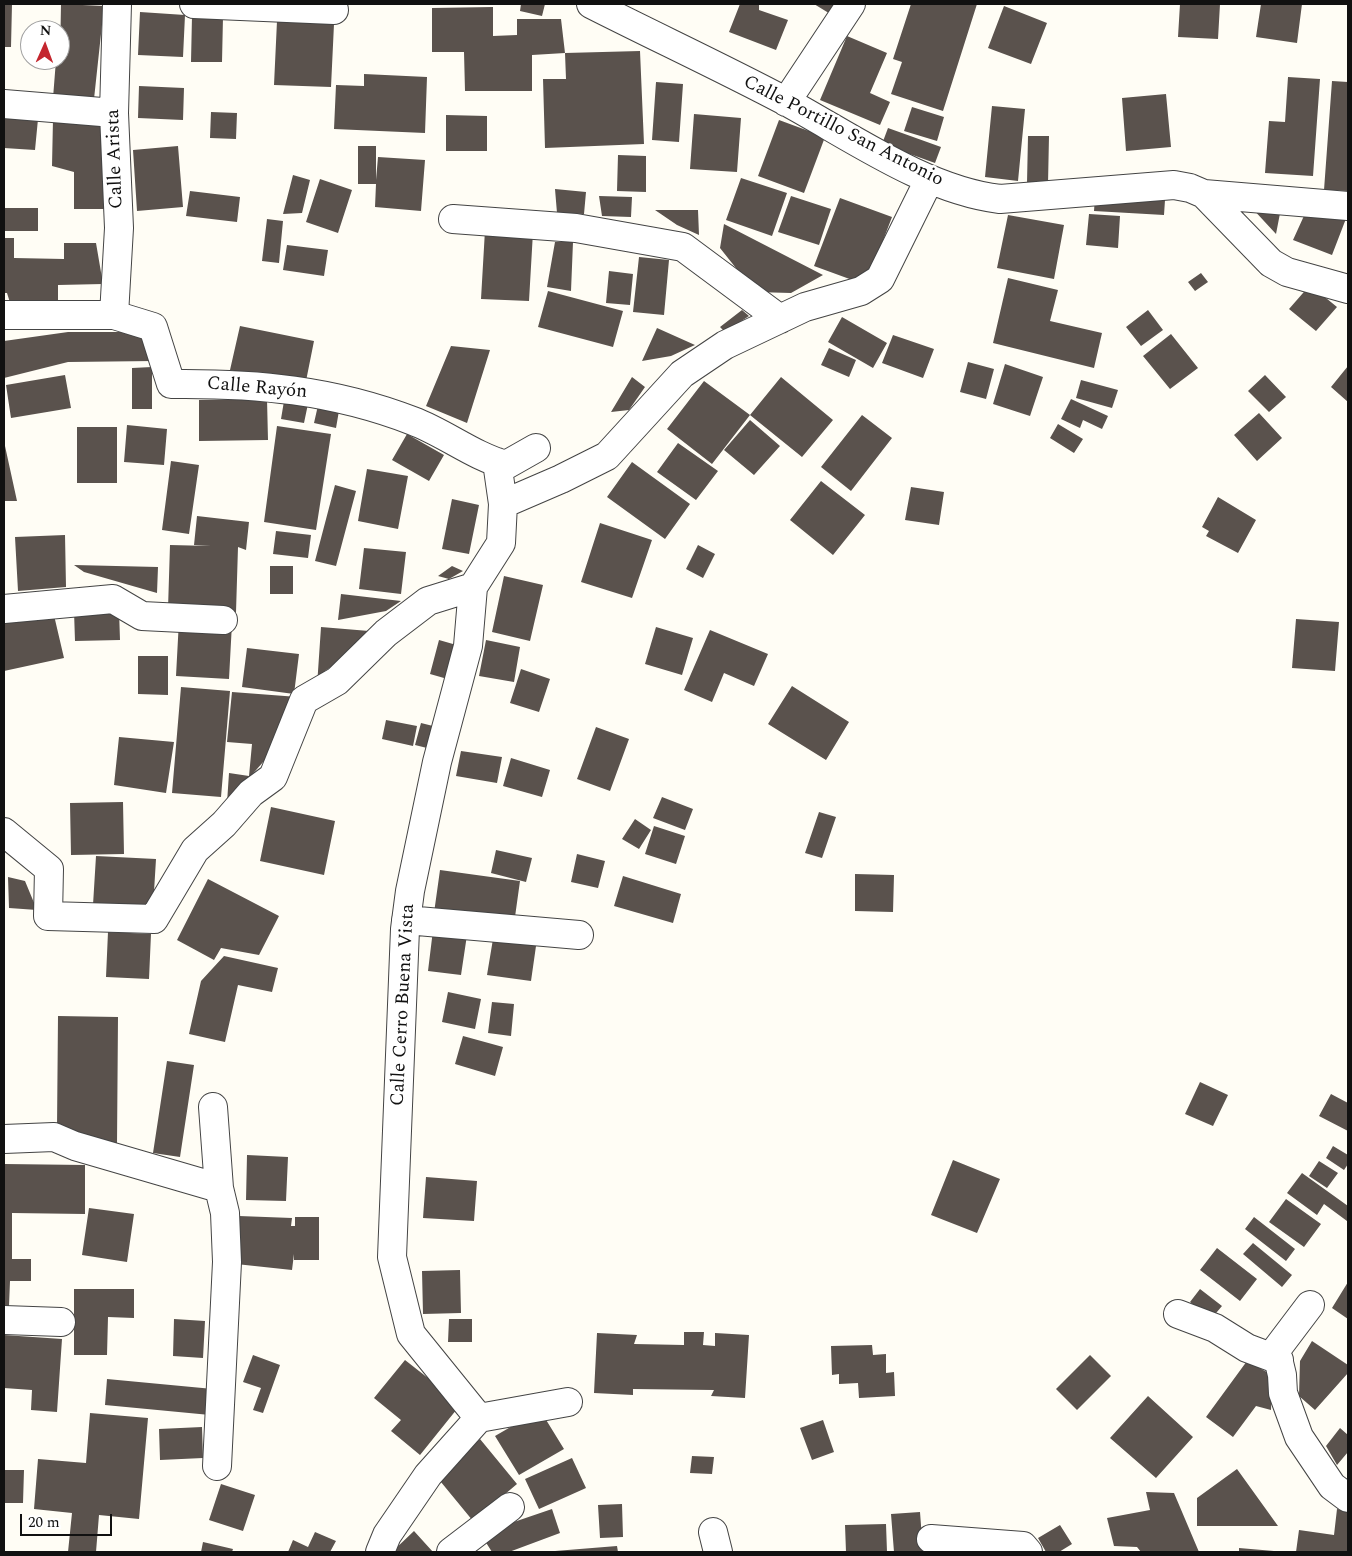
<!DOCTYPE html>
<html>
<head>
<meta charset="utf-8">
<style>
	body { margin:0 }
	#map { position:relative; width:1352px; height:1556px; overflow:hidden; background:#fffdf5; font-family:Spectral,serif }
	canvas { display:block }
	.frame { position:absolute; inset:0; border:5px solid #111; pointer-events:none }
	.north { position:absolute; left:20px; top:20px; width:50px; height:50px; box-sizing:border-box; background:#fff; border:1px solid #a0a0a0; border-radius:50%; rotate:2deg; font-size:14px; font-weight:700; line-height:20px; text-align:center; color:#111 }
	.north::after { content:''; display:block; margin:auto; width:18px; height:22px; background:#c4262e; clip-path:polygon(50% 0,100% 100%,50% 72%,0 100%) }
	.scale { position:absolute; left:20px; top:1514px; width:92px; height:22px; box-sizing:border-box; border:2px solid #111; border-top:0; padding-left:6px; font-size:15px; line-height:18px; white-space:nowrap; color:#111; -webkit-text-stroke:4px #fff; paint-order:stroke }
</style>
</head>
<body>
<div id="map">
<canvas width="1352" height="1556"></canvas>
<div class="frame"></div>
<div class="north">N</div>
<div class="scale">20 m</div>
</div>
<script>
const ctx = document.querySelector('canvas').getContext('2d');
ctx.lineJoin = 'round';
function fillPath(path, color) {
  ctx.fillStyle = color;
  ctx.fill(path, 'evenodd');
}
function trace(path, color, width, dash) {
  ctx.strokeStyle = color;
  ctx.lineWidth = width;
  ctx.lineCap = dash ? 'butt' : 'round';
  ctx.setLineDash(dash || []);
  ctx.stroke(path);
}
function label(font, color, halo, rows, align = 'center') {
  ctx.font = font + ' Spectral,serif';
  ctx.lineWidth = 5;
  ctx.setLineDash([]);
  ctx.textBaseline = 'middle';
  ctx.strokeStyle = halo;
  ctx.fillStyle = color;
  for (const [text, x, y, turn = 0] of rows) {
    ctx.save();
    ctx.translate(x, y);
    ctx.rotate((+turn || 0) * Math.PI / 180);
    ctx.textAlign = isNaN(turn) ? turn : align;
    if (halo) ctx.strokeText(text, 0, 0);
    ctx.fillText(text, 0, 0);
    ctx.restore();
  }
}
fillPath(new Path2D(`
	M4 4H12L11 47H4Z
	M61 4 104 6 94 99 53 98 56 60H60Z
	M521 4H545L542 16 520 11Z
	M740 4H759V10L788 20 776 50 729 32Z
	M814 4H839L832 15Z
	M911 4H977L943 111 891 94 902 62 893 59Z
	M1180 4H1220L1218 39 1178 37Z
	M1261 4H1302L1297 43 1256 37Z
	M1004 6 1047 23 1031 64 988 48Z
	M493 7V36L517 35V19H561L565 53 532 55V91H465L464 52H432V8Z
	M140 12 185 15 183 57 138 55Z
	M192 16 223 17 222 62H191Z
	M277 21 334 24 331 87 274 85Z
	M847 36 887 53 870 93 890 102 880 125 820 100Z
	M640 51 644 144 545 148 543 79H566L565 53Z
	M364 74 427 77 425 133 334 129 336 85 364 86Z
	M1288 77 1320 79 1313 176 1265 173 1269 121 1285 122Z
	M1332 81 1348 82V191L1324 190Z
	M656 82 683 84 679 142 652 140Z
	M139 86 184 88 183 120 138 118Z
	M1166 94 1171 147 1126 151 1122 98Z
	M992 106 1025 109 1018 181 985 177Z
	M912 107 944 117 937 141 904 131Z
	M211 112 237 113 236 139 210 138Z
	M694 114 741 118 737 172 690 169Z
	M446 115 487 116V151H446Z
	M4 116 38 119 35 150 4 148Z
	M53 119 108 120 107 209H74V172L52 166Z
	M779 120 825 137 804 193 758 176Z
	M888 128 941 147 935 163 882 144Z
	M1028 136H1049L1048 184 1027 183Z
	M178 146 183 207 137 211 133 150Z
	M358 146H376V180L378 157 425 160 421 211 375 207 376 184H358Z
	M618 155 646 156V192L617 191Z
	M293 175 310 180 302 213 283 214Z
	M741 178 787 193 772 236 726 220Z
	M320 179 352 190 338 233 306 222Z
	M555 189 586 192 584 214 557 213Z
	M190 191 240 197 237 222 186 216Z
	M599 196 632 197 631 217 602 216Z
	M791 196 831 209 819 245 778 232Z
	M1095 197 1165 200 1164 215 1094 211Z
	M840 198 892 217 866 285 814 266Z
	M1282 203 1276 234 1251 207Z
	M1308 207 1347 216 1332 255 1293 240Z
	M5 208H38V231H4Z
	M655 210H698L699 235 677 225Z
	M1089 214 1120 216 1118 248 1086 245Z
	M1008 215 1064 225 1054 279 997 268Z
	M267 219 283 221 279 263 262 261Z
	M724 224 823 275 791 293 755 292 720 248Z
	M485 230 533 232 529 301 481 299Z
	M4 238H14V258L64 259V243H96L103 284 58 285V309H12L7 293H4Z
	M555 242H573L571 291 547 287Z
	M287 245 328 250 324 276 283 270Z
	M639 257 669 260 664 315 633 312Z
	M609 271 633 274 630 305 606 303Z
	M1201 273 1208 282 1195 291 1188 282Z
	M1008 278 1058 290 1050 321 1102 333 1094 368 993 343Z
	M1310 285 1337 307 1316 331 1289 309Z
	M548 291 623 311 613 347 538 327Z
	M742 310 749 316 725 332 720 327Z
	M1148 310 1163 330 1141 346 1126 327Z
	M842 317 887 343 873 368 828 342Z
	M240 326 314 341 305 386 230 370Z
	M657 328 695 345 671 356 642 361Z
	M68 332H144L154 361 68 362 4 378V341Z
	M1171 334 1198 368 1170 389 1143 356Z
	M893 335 934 349 923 378 882 363Z
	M451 346 490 350 467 423 426 406Z
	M829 348 856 360 849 377 821 365Z
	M968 362 994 369 986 399 960 392Z
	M1005 364 1043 377 1030 416 993 404Z
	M1348 366V402L1331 387Z
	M152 367V409H132V368Z
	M65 375 71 408 11 418 6 385Z
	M1265 375 1286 397 1269 412 1248 391Z
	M632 377 645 387 629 410 611 412Z
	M781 377 833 420 802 457 750 415Z
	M1081 380 1118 390 1112 408 1076 398Z
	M704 381 750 415 712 464 667 429Z
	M285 395 309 399 304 423 281 419Z
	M267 399 268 440 199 441V400Z
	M1071 399 1108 416 1102 429 1083 420 1080 428 1061 419Z
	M319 401 340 405 336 428 314 423Z
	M1259 413 1282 438 1257 461 1234 435Z
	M862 415 892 438 851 491 821 467Z
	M750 420 780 446 754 475 724 450Z
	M1058 424 1083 439 1074 453 1050 438Z
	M127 425 167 429 164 465 124 462Z
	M277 426 331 434 316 530 264 522Z
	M77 427H117V483H77Z
	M407 434 444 455 429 481 392 460Z
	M678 443 718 471 696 500 657 472Z
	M5 446 17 501H4Z
	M171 461 199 465 189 534 162 530Z
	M632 462 690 504 665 539 607 497Z
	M367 469 408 476 398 529 358 521Z
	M821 481 865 515 833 555 790 520Z
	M335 485 356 491 336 566 315 561Z
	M911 487 944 492 939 525 905 520Z
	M1218 497 1256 520 1238 553 1206 536 1209 531 1202 527Z
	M452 499 479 505 469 554 442 549Z
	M197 516 249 522 246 550 238 547 236 612 168 609 170 545 211 546 194 545Z
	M600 523 652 540 632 598 581 582Z
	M276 531 311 535 308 558 273 554Z
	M65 535 66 587 18 591 15 537Z
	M698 545 715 554 703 578 686 569Z
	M364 548 406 552 401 594 359 589Z
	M74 565 158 567 157 593 84 572Z
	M270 566H293V594H270Z
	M452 566 463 571 449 579 438 576Z
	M504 576 543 585 530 641 492 632Z
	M341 594 401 601 386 611 338 620Z
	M119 610 120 640 75 641 74 611Z
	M53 611 64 658 4 671V619Z
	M1296 619 1339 622 1335 671 1292 668Z
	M179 620 232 623 229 679 176 676Z
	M321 627 381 632 325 671 317 686Z
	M656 627 693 638 682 675 645 664Z
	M710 630 768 654 754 686 724 673 712 702 684 690Z
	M439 640 460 646 451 680 430 674Z
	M486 640 520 647 514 682 479 676Z
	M247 648 299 654 294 694 242 687Z
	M138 656H168V695L138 694Z
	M521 669 550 679 539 712 510 703Z
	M792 686 849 722 826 760 768 724Z
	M181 687 230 691 221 797 172 793Z
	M232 692 298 697 264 761 227 803 229 773 249 776 252 744 227 742Z
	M386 720 417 726 413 746 382 739Z
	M421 723 441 728 435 750 415 745Z
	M596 727 629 739 610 791 577 779Z
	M119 737 174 742 166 793 114 785Z
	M461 751 502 757 497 783 456 776Z
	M511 758 550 770 542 797 503 786Z
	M662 797 693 809 685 830 653 818Z
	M123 802 124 854 71 855 70 803Z
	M271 807 335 821 324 875 260 861Z
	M819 812 836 817 822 858 805 853Z
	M635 819 651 830 639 849 622 839Z
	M654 826 685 836 676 864 645 854Z
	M496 850 532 858 526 882 491 873Z
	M577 854 605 861 598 888 571 882Z
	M96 856 156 859 153 908 93 905Z
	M440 870 520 881 514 924 434 913Z
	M855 874 894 875 893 912 855 911Z
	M623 876 681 894 673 923 614 906Z
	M8 877 25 881 37 910 9 908Z
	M208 879 279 916 259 955 221 948 214 960 177 940Z
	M433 930 467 935 461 975 428 971Z
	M108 932 151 934 149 979 106 977Z
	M494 933 537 939 531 981 487 975Z
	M224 956 278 968 272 992 238 985 225 1042 189 1034 201 981Z
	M448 992 481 999 475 1029 442 1022Z
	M492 1002 514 1004 511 1036 488 1033Z
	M58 1016 118 1017 117 1144 57 1128Z
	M463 1036 503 1047 495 1076 455 1064Z
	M167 1061 194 1065 180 1157 153 1153Z
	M1200 1082 1228 1095 1213 1126 1185 1114Z
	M1331 1094 1348 1103V1131L1319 1116Z
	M1333 1146 1348 1155V1164L1344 1170 1326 1158Z
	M247 1155 288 1157 286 1201 246 1200Z
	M953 1160 1000 1179 977 1233 931 1215Z
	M1319 1161 1338 1173 1327 1188 1309 1176Z
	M4 1164 85 1165V1214L12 1213V1259H31V1281H10L9 1306H4Z
	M1302 1173 1348 1206 1347 1221 1324 1204 1317 1215 1287 1193Z
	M426 1177 477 1181 474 1221 423 1218Z
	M1286 1199 1321 1224 1304 1247 1269 1222Z
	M89 1208 134 1214 127 1262 82 1255Z
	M239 1216 292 1218 291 1226H295V1217H319V1260H294V1254L292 1270 236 1264Z
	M1254 1217 1295 1249 1286 1261 1245 1229Z
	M1253 1243 1292 1275 1282 1287 1243 1254Z
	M1217 1248 1257 1279 1240 1301 1200 1270Z
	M460 1270 461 1313 423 1314 422 1271Z
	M1348 1282V1319L1332 1308Z
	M74 1289H134V1318L108 1317 107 1355H74Z
	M1200 1289 1222 1306 1211 1319 1190 1302Z
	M174 1319 205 1321 203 1358 173 1356Z
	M449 1319H472V1342H448Z
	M684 1332H704L703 1345 715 1346V1333L749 1335 745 1398 711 1396 714 1390 633 1389V1395L594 1393 597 1333 637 1335 634 1344 684 1345Z
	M4 1335 62 1339 57 1412 31 1410 32 1390 4 1388Z
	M1312 1341 1348 1365V1373L1315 1410 1299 1396 1300 1361Z
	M872 1345 873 1355 886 1354V1373L894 1372 895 1396 859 1398 858 1383 839 1384V1374L832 1375 831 1346Z
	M253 1355 280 1365 263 1413 253 1410 261 1388 243 1382Z
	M1090 1355 1111 1376 1077 1410 1056 1389Z
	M405 1360 461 1404 420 1455 391 1431 401 1420 374 1398Z
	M1247 1361 1272 1375 1271 1410 1256 1406 1233 1437 1206 1417Z
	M107 1379 213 1389 210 1415 105 1405Z
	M1148 1396 1193 1437 1156 1478 1110 1438Z
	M540 1410 564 1449 519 1475 495 1436Z
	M90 1413 148 1418 139 1519 99 1515 96 1552H68L72 1513 34 1509 38 1459 86 1463Z
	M823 1420 834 1452 812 1460 800 1428Z
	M202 1427 203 1458 160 1460 159 1429Z
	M1340 1428 1348 1435V1452L1337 1465 1326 1446Z
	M480 1439 517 1484 473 1521 436 1476Z
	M692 1456 714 1457 712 1474 690 1473Z
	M572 1458 586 1488 539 1509 525 1479Z
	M1237 1469 1278 1526H1197V1498Z
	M4 1470H24L23 1503H4Z
	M221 1484 255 1495 243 1531 209 1520Z
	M1146 1492 1174 1493 1199 1552H1141L1137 1547 1114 1546 1107 1518 1150 1510Z
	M622 1504 623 1537 600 1538 598 1505Z
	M552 1509 560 1533 509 1552H492L485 1541 508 1524Z
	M1337 1509 1348 1511V1552H1296L1299 1530 1334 1535Z
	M920 1512 923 1552H894L891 1514Z
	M886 1524 887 1552H846L845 1525Z
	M1060 1525 1072 1544 1059 1552H1046L1038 1538Z
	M414 1531 433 1552H395L393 1551Z
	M315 1532 336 1541 330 1552H288L293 1540 308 1547Z
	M203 1542 233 1549 232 1552H201Z
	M617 1546 618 1552H555V1551Z
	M1239 1548 1274 1551V1552H1239Z`), '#5a524d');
const minor = new Path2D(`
	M194 4 334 10
	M591 4C656 37 723 68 787 102 853 138 926 190 1000 199L1174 185 1190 188 1204 194 1348 206
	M786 102 851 4
	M4 104 114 113
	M1204 194 1271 263 1287 272 1348 289
	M453 219 576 228 683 247 780 319
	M4 315H114L153 327 171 384C256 383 333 390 413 421 445 433 473 456 506 465L536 448
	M114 315 119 228 114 113 117 4
	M503 504 561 479 607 456 682 374 725 345 805 307 861 291 880 279 929 180
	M4 609 113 599 142 616 223 620
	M4 832 49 869 48 916 154 919 195 850 224 824 251 793 273 777 304 700 337 681 386 633 428 601 473 587
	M406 920 579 935
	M213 1107 219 1188 225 1213 227 1262 217 1466
	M4 1139 54 1137 75 1146 219 1188
	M1310 1305 1276 1350 1282 1375 1283 1393 1299 1437 1332 1486 1348 1498
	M1178 1314 1215 1328 1247 1348 1279 1360
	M4 1320 61 1322
	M479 1418 411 1334 392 1257 405 929 410 891 437 762 468 646 473 587 501 543 503 504 497 462
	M713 1532 718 1552
	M931 1539 1023 1546 1028 1552
	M380 1552 387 1535 428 1475 479 1418 568 1402
	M451 1552 510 1507`);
trace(minor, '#444', 30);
trace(minor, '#fff', 28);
label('19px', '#111', '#fff', [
	["Calle Portillo San Antonio",843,132,27],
	["Calle Arista",116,159,-92],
	["Calle Rayón",257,389,5],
	["Calle Cerro Buena Vista",404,1005,-87]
]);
</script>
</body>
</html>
